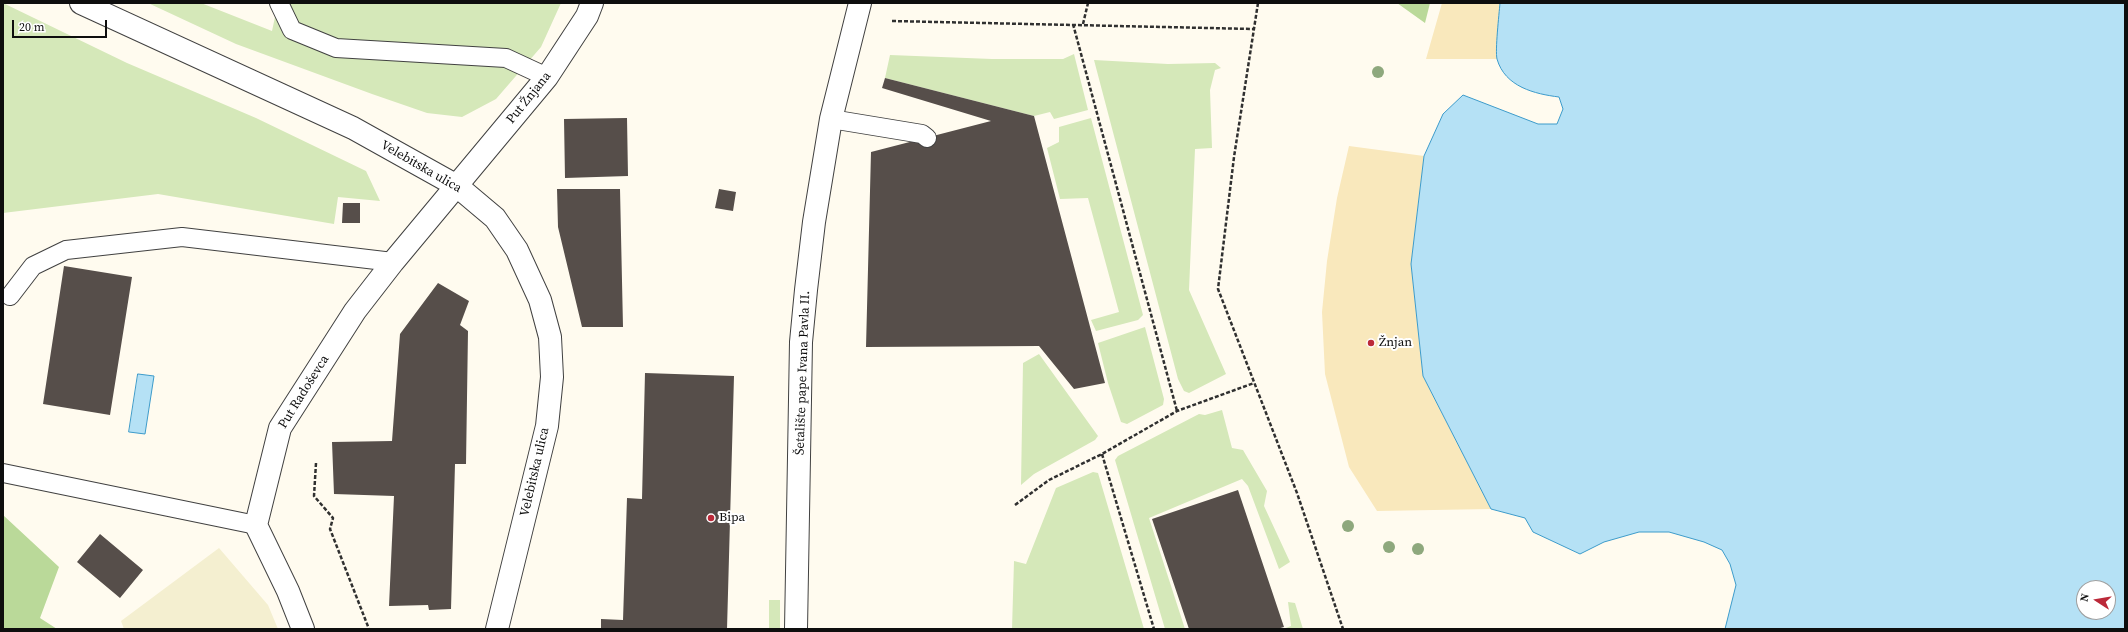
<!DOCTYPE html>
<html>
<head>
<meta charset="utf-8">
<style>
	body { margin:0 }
	#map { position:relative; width:2128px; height:632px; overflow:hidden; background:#fffbef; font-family:"Source Serif 4",serif }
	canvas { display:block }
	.frame { position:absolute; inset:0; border:4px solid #0e0e0e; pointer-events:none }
	.north { position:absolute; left:2076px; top:580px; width:40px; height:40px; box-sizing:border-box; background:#fff; border:1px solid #9f9f9f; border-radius:50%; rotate:282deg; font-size:11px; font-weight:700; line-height:16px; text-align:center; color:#0e0e0e }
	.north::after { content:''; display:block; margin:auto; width:14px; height:18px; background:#bb2939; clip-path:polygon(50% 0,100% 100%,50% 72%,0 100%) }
	.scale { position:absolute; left:12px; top:20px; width:95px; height:18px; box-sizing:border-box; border:2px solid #0e0e0e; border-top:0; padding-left:5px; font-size:12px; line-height:14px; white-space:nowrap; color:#0e0e0e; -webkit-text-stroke:3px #fff; paint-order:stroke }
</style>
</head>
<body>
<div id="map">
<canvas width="2128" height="632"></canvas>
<div class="frame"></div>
<div class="north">N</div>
<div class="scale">20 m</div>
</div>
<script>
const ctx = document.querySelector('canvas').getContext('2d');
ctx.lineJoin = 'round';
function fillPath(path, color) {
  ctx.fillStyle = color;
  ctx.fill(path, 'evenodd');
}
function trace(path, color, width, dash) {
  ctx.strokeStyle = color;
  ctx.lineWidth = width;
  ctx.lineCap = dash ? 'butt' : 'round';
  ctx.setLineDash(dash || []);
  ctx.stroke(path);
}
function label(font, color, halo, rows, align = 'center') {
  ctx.font = font + ' "Source Serif 4",serif';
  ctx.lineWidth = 4;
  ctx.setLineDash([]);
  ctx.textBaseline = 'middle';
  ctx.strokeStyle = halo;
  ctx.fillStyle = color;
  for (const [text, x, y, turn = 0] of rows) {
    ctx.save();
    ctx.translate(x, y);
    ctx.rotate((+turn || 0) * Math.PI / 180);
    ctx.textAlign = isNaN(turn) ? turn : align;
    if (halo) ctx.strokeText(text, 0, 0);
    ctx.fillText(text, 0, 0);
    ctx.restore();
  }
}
fillPath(new Path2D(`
	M219 548 268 605 278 629H124L121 621Z`), '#f4efd0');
fillPath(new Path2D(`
	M3 3 127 63 256 118 366 171 380 201 338 197 334 224 158 194 3 213Z
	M148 3H201L272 31 278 3H561L541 47 496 99 462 117 427 113 372 94 236 44Z
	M1074 54 1088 110 1054 119 1050 112 1034 116 885 78 890 55 992 59H1063Z
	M1094 60 1168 64 1215 63 1221 68 1215 70 1210 90 1212 148 1195 149 1189 290 1226 374 1189 393 1184 391 1178 379Z
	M1091 118 1143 315 1138 320 1096 331 1091 320 1119 312 1088 198 1060 199 1047 148 1059 142V127Z
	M1145 327 1164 399 1163 405 1127 424 1121 422 1108 383 1098 343Z
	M1039 354 1098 436 1095 440 1034 474 1021 485 1023 363Z
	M1222 410 1232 448 1243 450 1267 491 1264 506 1290 562 1279 569 1248 486 1242 479 1149 518 1185 629H1165L1115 460 1118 456 1199 414 1205 415Z
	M1093 472 1098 473 1144 629H1012L1014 561 1026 564 1056 488Z
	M769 600H780V629H769Z
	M1288 602 1295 603 1303 629H1283L1291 626Z`), '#d5e8b9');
fillPath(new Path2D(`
	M1397 3H1430L1425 23Z
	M3 515 59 567 40 618 57 629H3Z`), '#bad999');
fillPath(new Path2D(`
	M1442 3H1500L1497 59H1426Z
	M1349 146 1424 156 1411 264 1423 376 1491 509 1377 511 1349 467 1325 374 1322 312 1327 261 1337 198Z`), '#f9e8bc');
const water = new Path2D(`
	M1500 3H2125V629H1725L1736 585 1730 564 1722 550 1704 542 1669 532H1639L1604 542 1580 554 1533 532 1525 518 1491 509 1423 376 1411 264 1424 156 1443 114 1463 95 1538 124H1557L1563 109 1559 97C1535 94 1505 87 1497 59 1495 50 1499 15 1500 3ZM2084 588H2108V612H2084Z
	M138 374 154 376 145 434 129 432Z`);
fillPath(water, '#b5e1f5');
trace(water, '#3d9bca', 1);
fillPath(new Path2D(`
	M885 78 1034 116 1105 383 1074 389 1039 346 866 347 871 152 991 121 882 88Z
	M627 118 628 176 565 178 564 119Z
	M557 189H620L623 327H582L558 227Z
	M719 189 736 192 733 211 715 208Z
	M343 203H360V223H342Z
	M64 266 132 277 110 415 43 404Z
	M438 283 469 301 460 325 468 331 466 464H455L451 609 429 610 428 605 389 606 394 496 334 494 332 442 392 441 400 334Z
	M645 373 734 376 727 629H601V619L623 620 627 498 642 499Z
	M1238 490 1284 627 1277 629H1189L1152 519Z
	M100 534 143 570 120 598 77 562Z`), '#564e4a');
const service = new Path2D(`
	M279 3 292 30 336 48 506 58 547 77
	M831 119 922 134 927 138
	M10 296 33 266 66 250 182 237 393 262
	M3 473 256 525`);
const minor = new Path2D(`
	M81 3 353 128 457 186 495 218 517 250 540 300 550 337 552 377 547 426 497 629
	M303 629 288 591 256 525 280 428 355 311 393 262 547 77 587 16 592 3
	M796 629 801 342 806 290 814 222 831 119 860 3`);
trace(service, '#414141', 20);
trace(minor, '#414141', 24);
trace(new Path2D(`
	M1258 3 1234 157 1218 289 1297 493 1343 629
	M892 21 1254 29
	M1073 24 1177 411
	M1083 24 1088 3
	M1102 454 1154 629
	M316 463 314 496 333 518 330 529 369 629
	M1015 505 1049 480 1102 454 1177 411 1254 383`), '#303030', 2.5, [4, 2]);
trace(service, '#fff', 18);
trace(minor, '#fff', 22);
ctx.fillStyle = '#8ea87d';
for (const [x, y] of [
	[1378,72],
	[1348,526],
	[1389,547],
	[1418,549]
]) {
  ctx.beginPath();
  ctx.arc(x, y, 6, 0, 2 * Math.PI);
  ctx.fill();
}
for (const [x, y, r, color] of [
	[1371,343,4,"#bb2939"],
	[711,518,4,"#bb2939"]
]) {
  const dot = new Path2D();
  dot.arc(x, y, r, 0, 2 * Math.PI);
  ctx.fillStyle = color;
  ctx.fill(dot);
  trace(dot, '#fff', 1.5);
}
label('13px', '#0e0e0e', '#fff', [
	["Put Žnjana",529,98,-51],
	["Velebitska ulica",421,167,30],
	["Šetalište pape Ivana Pavla II.",803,373,-88],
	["Put Radoševca",304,392,-58],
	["Velebitska ulica",535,472,-77]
]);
label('13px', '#0e0e0e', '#fff', [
	["Žnjan",1379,343],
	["Bipa",719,518]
], 'left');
</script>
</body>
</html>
